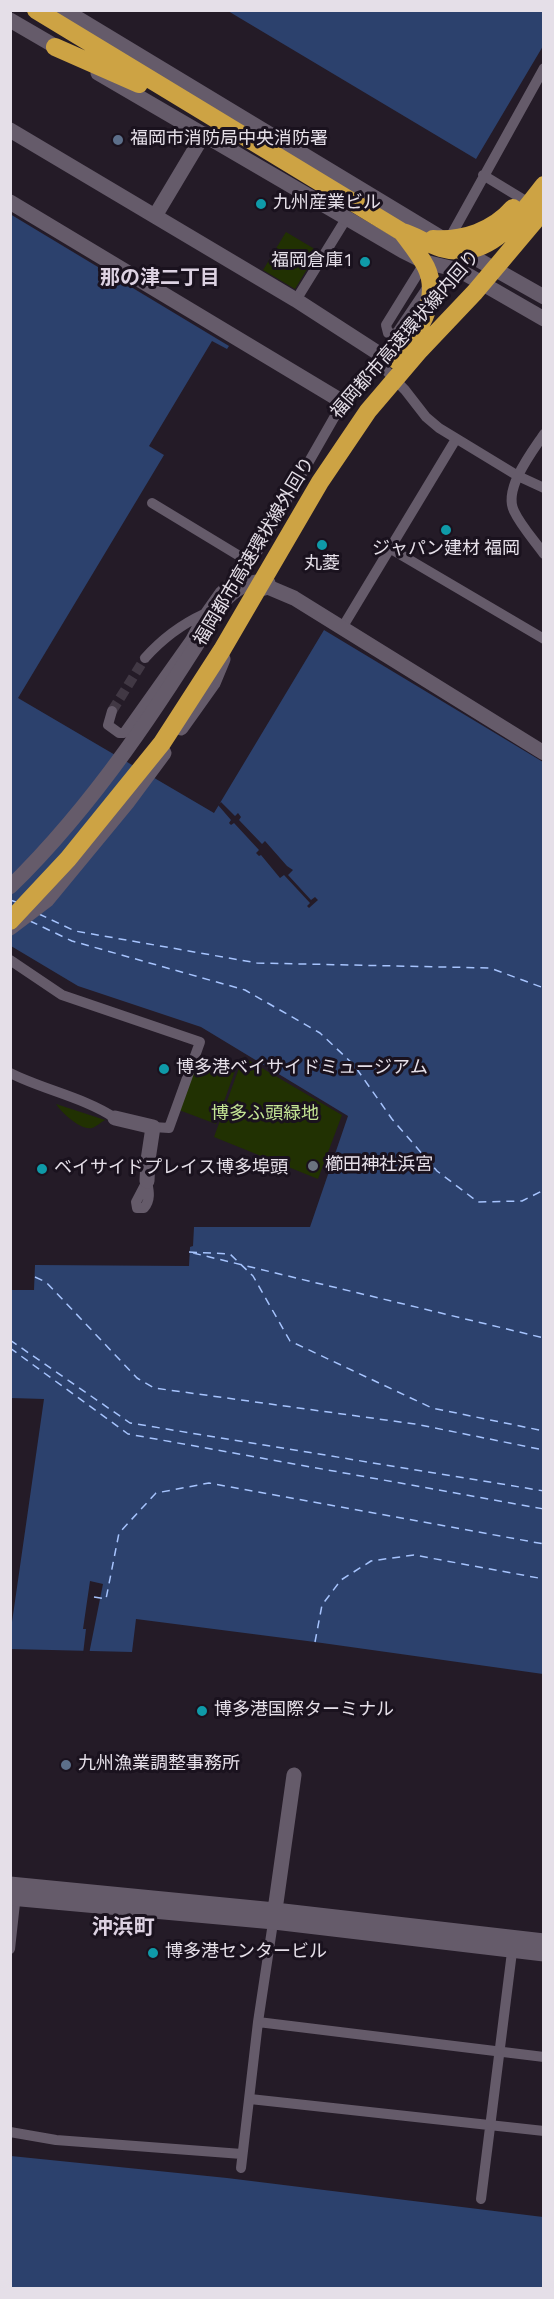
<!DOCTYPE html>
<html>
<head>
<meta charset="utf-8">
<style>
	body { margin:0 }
	#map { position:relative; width:554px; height:2299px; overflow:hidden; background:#241b27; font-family:"Titillium Web",sans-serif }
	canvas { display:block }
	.frame { position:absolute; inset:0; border:12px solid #e5dfe8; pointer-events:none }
</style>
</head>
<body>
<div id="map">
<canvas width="554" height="2299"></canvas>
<div class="frame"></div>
</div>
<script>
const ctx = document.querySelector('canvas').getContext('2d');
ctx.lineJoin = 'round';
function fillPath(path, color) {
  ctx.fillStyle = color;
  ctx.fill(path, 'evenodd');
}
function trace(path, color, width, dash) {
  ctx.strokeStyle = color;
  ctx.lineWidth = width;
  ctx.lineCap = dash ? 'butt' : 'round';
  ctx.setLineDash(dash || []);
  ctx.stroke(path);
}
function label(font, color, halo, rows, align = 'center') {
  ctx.font = font + ' "Titillium Web","Noto Sans JP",sans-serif';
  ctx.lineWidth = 6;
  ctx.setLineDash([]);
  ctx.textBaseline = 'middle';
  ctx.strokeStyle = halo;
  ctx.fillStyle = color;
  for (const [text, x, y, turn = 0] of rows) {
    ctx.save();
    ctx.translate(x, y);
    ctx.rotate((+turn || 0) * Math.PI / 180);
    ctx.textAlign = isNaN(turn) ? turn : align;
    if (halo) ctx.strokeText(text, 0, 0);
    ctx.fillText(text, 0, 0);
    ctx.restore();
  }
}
fillPath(new Path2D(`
	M286 232 318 251 295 289 263 270Z
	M198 1054 236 1068 216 1124 179 1110Z
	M243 1057 342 1115 318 1179 214 1137Z
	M56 1104 105 1120C101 1122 96 1127 92 1128 81 1131 61 1112 56 1104Z`), '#213102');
fillPath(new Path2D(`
	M228 11H543V46L476 159Z
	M10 214 229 346 227 349 212 341 149 446 164 455 18 698 214 813 324 630 543 762V1674L315 1642 136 1619 132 1652 11 1649V1629L44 1399 11 1398V1290H34L35 1265 189 1266 190 1247 193 1246 194 1227H310L348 1116 201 1027 78 986 11 946Z
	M11 2156 227 2178 543 2217V2288H11Z`), '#2c416d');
fillPath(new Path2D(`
	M221 802 235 816 238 813 241 817 239 820 262 844 265 841 287 866 293 870 288 875 311 900 315 897 318 900 309 908 307 906 310 903 284 875 280 878 261 855 259 856 256 853 259 850 234 823 231 825 229 823 231 820 218 805Z
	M90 1581 103 1584 89 1654H83L86 1629H83Z`), '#241b27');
trace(new Path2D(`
	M10 900 16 902
	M39 914 75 931 257 963 490 968 544 988
	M30 921 72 941 245 990 320 1033 354 1065 392 1119 437 1171 478 1202 522 1201 544 1190
	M189 1252 230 1254 253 1276 290 1341 432 1408 544 1431
	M193 1253 544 1338
	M35 1277 46 1282 137 1378 154 1388 415 1424 544 1450
	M10 1340 130 1423 544 1491
	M10 1348 128 1434 544 1509
	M94 1597 106 1599 119 1533 156 1493 209 1483 544 1544
	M315 1642 322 1605 341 1580 371 1561 414 1555 544 1579`), '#a6c3fd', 1.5, [8, 6]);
trace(new Path2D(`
	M112 711 145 658`), '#413844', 10, [10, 5]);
trace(new Path2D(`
	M483 175 534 206
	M448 241 544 68
	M425 262 386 325 388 333 396 334 429 285
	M296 300 346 219
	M377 361 405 390 426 417 439 428 518 476 544 488
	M544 434C532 452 503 489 514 511 521 526 534 540 544 554
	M152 503 251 563
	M391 549 544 639
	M342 628 456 439
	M145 658C162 639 180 625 204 614
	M112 711 108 725 119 733H124L190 640 201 619 220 592 251 563 343 402 381 366 397 355
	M10 960 62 995 200 1042 169 1128 153 1127
	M10 1073C44 1090 83 1097 115 1118
	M147 1181C149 1191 151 1200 144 1208H137L136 1202Z
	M10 1949 16 1894
	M258 2022 544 2057
	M250 2099 544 2131
	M10 2132 56 2140 242 2154
	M241 2168 258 2022 274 1916
	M481 2199 513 1944`), '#655b6a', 10);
trace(new Path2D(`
	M64 10 468 254 544 297
	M10 20 65 52
	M98 73 403 251 425 262 459 270 544 319
	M10 130 296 300 378 353 391 355 406 348
	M10 202 343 402
	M155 216 204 134
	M253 597 257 590 268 587 294 598 544 753
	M181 728 213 683 223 659
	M10 887C96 803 161 703 224 601 236 588 250 579 268 583
	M10 928 47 900 127 803 164 753
	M115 1118 153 1127 148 1160 147 1181
	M10 1884 275 1910 544 1941
	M10 1898 274 1922 544 1954
	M275 1910 294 1775`), '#655b6a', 15);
trace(new Path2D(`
	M36 10 402 232C416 236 427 244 441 248 489 262 518 218 544 185
	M55 47 139 84
	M433 239C463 241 493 231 513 208
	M396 360C416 336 442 300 426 267 420 255 411 244 402 232
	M10 921 68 859 162 743 222 650 320 482 368 411 420 350 475 292 544 210`), '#cda344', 18);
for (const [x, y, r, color] of [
	[118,140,6,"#5c6f8a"],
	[261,204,6,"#0f9aa8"],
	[365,262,6,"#0f9aa8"],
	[446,530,6,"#0f9aa8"],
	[322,545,6,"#0f9aa8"],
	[164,1069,6,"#0f9aa8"],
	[313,1166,6,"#6b7280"],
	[42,1169,6,"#0f9aa8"],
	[202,1711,6,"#0f9aa8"],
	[66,1765,6,"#5c6f8a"],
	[153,1953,6,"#0f9aa8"]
]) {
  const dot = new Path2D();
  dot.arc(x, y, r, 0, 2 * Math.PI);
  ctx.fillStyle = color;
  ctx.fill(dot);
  trace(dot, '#1a121e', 2);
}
label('18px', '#e5dfe8', '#1a121e', [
	["福岡市消防局中央消防署",130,140],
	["九州産業ビル",273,204],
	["福岡倉庫1",353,262,"right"],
	["ジャパン建材 福岡",446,550,"center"],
	["丸菱",322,565,"center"],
	["博多港ベイサイドミュージアム",176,1069],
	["櫛田神社浜宮",325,1166],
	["ベイサイドプレイス博多埠頭",54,1169],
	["博多港国際ターミナル",214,1711],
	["九州漁業調整事務所",78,1765],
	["博多港センタービル",165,1953]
], 'left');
label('18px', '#e5dfe8', '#1a121e', [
	["福岡都市高速環状線内回り",406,335,-49],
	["福岡都市高速環状線外回り",255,552,-59]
]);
label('18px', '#c3e494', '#1a121e', [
	["博多ふ頭緑地",265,1115]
]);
label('bold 20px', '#ddd2e2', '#1a121e', [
	["那の津二丁目",160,279]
]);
label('bold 21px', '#ddd2e2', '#1a121e', [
	["沖浜町",123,1929]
]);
</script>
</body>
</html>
